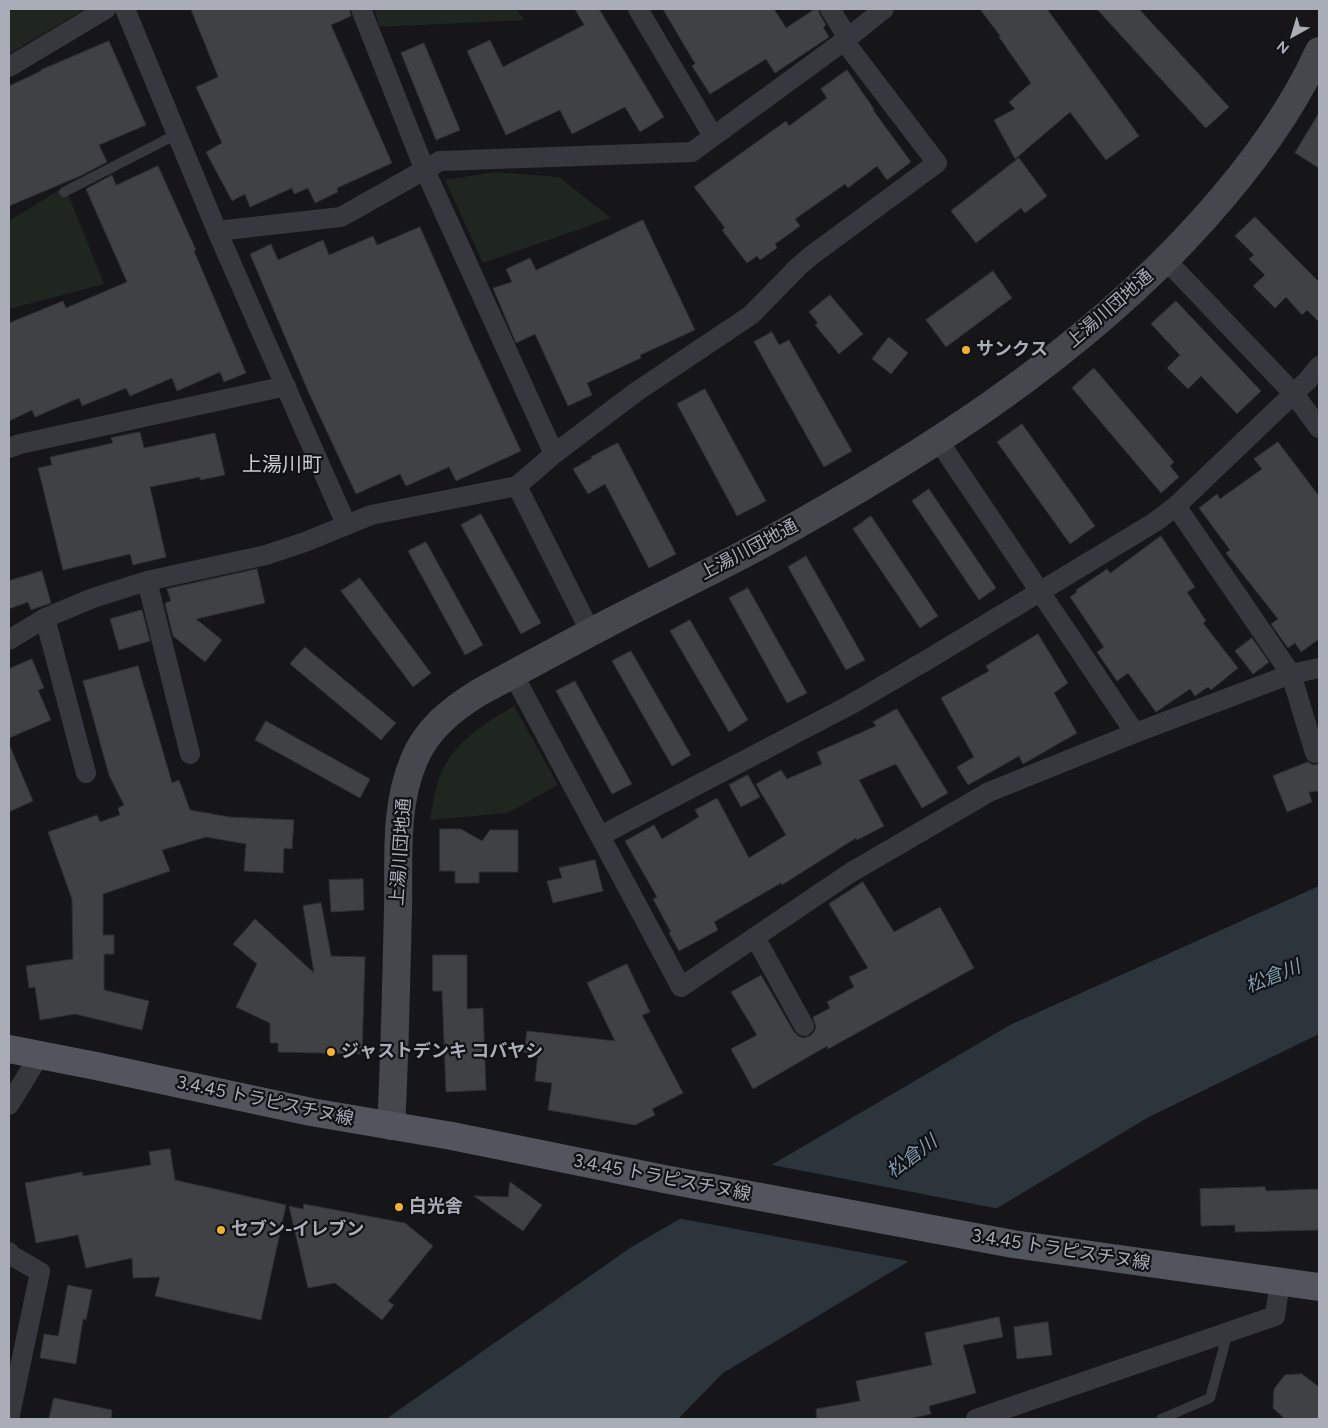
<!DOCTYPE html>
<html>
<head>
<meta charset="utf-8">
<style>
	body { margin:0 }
	#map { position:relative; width:1328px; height:1428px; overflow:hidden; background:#161618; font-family:Figtree,sans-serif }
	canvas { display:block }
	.frame { position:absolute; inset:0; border:10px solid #a8adb8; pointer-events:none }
	.north { position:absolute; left:1268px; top:10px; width:50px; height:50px; -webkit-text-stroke:4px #111113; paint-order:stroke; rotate:219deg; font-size:14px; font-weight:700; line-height:20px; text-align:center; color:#a8adb8 }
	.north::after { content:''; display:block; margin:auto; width:18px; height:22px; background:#a8adb8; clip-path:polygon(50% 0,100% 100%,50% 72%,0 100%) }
</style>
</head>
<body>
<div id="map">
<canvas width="1328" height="1428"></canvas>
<div class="frame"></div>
<div class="north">N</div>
</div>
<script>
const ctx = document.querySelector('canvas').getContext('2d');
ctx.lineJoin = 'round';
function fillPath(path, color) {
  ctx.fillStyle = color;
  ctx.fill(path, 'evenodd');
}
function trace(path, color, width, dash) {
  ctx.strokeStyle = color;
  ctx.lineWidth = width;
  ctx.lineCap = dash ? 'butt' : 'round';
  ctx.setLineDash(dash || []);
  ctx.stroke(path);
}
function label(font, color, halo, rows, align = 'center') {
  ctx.font = font + ' Figtree,"Noto Sans JP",sans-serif';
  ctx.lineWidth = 4.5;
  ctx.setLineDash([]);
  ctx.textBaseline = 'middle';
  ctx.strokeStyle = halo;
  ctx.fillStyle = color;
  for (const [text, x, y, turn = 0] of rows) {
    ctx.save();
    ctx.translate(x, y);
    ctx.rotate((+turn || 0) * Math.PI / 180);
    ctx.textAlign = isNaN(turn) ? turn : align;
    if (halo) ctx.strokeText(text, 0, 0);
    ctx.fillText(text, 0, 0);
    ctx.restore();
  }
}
fillPath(new Path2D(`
	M9 9H85L9 54Z
	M374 9H517L524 20 380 27Z
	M495 172 559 177 611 218 483 263 445 180Z
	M59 190 68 194 104 284 9 309V221Z
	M514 706 558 785 508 813 430 820C432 809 433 799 436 789 447 745 478 728 514 706Z`), '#1e261f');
fillPath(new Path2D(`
	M1319 886V1034L1147 1118 723 1373 678 1419H386L630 1248 1010 1025Z`), '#2c353c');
fillPath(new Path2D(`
	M767 1164 1000 1209 913 1262 677 1218Z`), '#161618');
const building = new Path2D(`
	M191 9H349L351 16 331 25 392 163 337 188 338 192 315 203 308 188 294 194 292 188 250 207 245 194 232 201 206 152 222 143 196 87 218 77Z
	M575 9H599L664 117 640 132 625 107 572 134 560 110 506 135 467 51 490 40 503 67 584 25Z
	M663 9H774L786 28 815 9H818L820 15 826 25 823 27 829 37 775 73 766 59 710 94 692 66 695 64Z
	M980 9H1047L1139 136 1106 160 1070 112 1015 159 994 120 1015 109 1009 102 1031 83 999 37 1000 36Z
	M1097 9H1139L1229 107 1206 128Z
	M109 41 146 125 99 145 107 162 80 176 9 206V86L41 71V70Z
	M424 43 460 130 436 140 401 53Z
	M847 70 874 109 873 110 911 162 887 180 877 166 848 188 845 184 795 219 800 226 775 244 777 248 760 260 757 256 747 263 722 230 725 228 694 187 786 121 789 126 827 98 821 89Z
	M1319 113V168L1295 153Z
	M1019 158 1047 196 1025 213 1021 208 976 243 951 211Z
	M158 166 196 250 194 251 246 373 224 382 220 372 177 391 172 378 130 396 126 388 82 406 79 398 35 417 32 410 9 421V323L63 301 66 308 127 282 86 189 112 175 116 185Z
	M1255 217 1319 282V322L1307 310 1302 315 1286 297 1275 308 1253 286 1265 275 1249 259 1254 255 1235 236Z
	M643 220 695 330 640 355 641 358 587 383 592 395 568 406 535 334 516 343 493 288 512 282 506 269 530 258 536 270Z
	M420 227 472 345 521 451 456 481 449 467 406 486 400 474 356 494 308 391 250 254 271 244 278 260 323 240 329 255 373 236 377 245Z
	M993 271 1012 298 946 347 926 320Z
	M830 295 863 334 839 354 815 325 818 323 809 312Z
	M1176 301 1261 391 1237 414 1201 376 1188 389 1167 368 1180 355 1151 324Z
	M772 332 779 345 789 340 852 451 824 467 754 342Z
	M889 337 908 353 891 374 872 359Z
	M1094 368 1174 462 1170 466 1179 477 1161 493 1072 388Z
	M705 389 766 501 737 516 677 404Z
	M1022 424 1095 526 1070 544 997 442Z
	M140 432 144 448 215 433 225 475 200 480V477L150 487 166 557 133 565 130 554 63 570 38 468 52 465 50 457 113 443 111 438Z
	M1278 442 1319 496V639L1301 652 1295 643 1288 648 1271 624 1278 619 1226 553 1230 550 1199 508 1217 494 1220 499 1262 469 1254 459Z
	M618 443 676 554 649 568 605 484 588 494 573 469 592 458 591 457Z
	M929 489 996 588 979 600 912 501Z
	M481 514 541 623 521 634 461 525Z
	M871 516 938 616 920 628 853 529Z
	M1161 536 1195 587 1187 592 1206 621 1203 623 1238 668 1211 690 1208 687 1195 696 1190 689 1156 712 1128 673 1117 681 1097 652 1104 647 1070 597 1077 592 1076 590 1107 569 1110 573Z
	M426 542 483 645 465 655 408 551Z
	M806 556 865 660 846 670 788 567Z
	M257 569 265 603 196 619 222 640 205 662 173 636 165 603 171 601 167 589Z
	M42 571 51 603 31 610 28 602 9 609V581Z
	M360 578 431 673 413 687 341 591Z
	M748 588 807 693 787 703 729 598Z
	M142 610 150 641 119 650 110 619Z
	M690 620 748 720 729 732 670 631Z
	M1038 634 1068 683 1054 693 1077 733 1023 764 1019 756 968 785 957 767 974 757 941 698 989 671 986 666Z
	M1252 638 1269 662 1253 674 1235 651Z
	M305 647 396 723 381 740 290 664Z
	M631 651 691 755 672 766 612 661Z
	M32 659 44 688 38 690 51 720 9 738V669Z
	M138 666 172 783 179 780 190 810 229 817 294 820 292 849 284 848 283 873 244 871 246 844 206 837 162 850 170 871 103 894V935H114V954H104V990L149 1001 142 1030 75 1014 40 1020 35 987 29 988 26 966 73 959 72 899 48 832 97 815 100 822 120 815 118 808 124 805 109 775 83 681Z
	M575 681 632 784 612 794 556 691Z
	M897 709 948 793 922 808 896 764 859 780 884 826 857 840 856 838 782 885 781 883 714 922 718 930 679 951 669 933 671 932 653 899 657 897 625 841 654 825 662 839 699 817 695 810 717 798 749 858 786 835 756 784 781 770 787 779 822 764 817 752 876 726 873 722Z
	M266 721 370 779 360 798 255 740Z
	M9 744 33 801 9 812Z
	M1308 762 1313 765 1319 764V791L1309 792 1312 802 1287 812 1273 776Z
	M748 775 760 797 741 807 729 785Z
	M440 829H461L482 841 490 830H518V872H479V883H455V871H440Z
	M595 860 603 891 553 903 547 881 562 878 559 868Z
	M363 879 364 910 331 912 329 880Z
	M863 882 894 932 940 907 974 968 828 1049 827 1046 753 1089 731 1049 757 1035 731 992 761 975 794 1032 798 1036 803 1038 810 1036 814 1032 816 1027 813 1017 830 1008 827 1002 854 987 849 977 868 968 829 904Z
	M321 903 331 956 365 957 362 1054 278 1052V1043H270V1023L236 1007 257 964 233 944 255 919 314 973 303 906Z
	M433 955H467V1009L483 1008 486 1090 446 1092 442 991H433Z
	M627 964 650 1012 642 1015 683 1093 652 1109 655 1115 635 1125 548 1110 552 1083 535 1081 538 1053 524 1052 527 1031 615 1041 587 983Z
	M170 1149 175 1180 286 1205 261 1320 155 1296 160 1277 133 1278 132 1258 86 1268 78 1235 36 1243 25 1183 82 1172 83 1176 151 1165 149 1152Z
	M510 1182 542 1205 523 1231 474 1196 508 1197Z
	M1265 1187 1266 1191 1319 1189V1230L1235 1232V1225L1201 1226 1200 1189Z
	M304 1204 405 1223 433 1246 388 1301 394 1305 382 1320 335 1283 308 1288 289 1206 303 1209Z
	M68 1285 92 1290 86 1320 83 1319 76 1364 40 1358 44 1334 58 1336Z
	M999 1317 1003 1337 963 1345 976 1393 929 1406 931 1414 908 1419H817L816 1409 860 1401 856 1381 932 1365 925 1333Z
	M1048 1322 1052 1355 1017 1359 1014 1327Z
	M1302 1374 1319 1387V1419H1285L1273 1408 1274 1389 1285 1375Z
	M54 1398 112 1410 111 1419H49Z`);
fillPath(building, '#404145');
trace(building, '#303034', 1);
trace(new Path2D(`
	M64 192 177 134
	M1161 1419 1210 1398 1228 1332`), '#37383d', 10);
trace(new Path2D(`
	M125 9 217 231 346 524
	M361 9 424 168 554 454
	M638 9 713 136
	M830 9 848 38
	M9 67 106 9
	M217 231 341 217 440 161 692 152 844 41 884 9
	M1166 260 1294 394 1319 428
	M938 440 1135 733
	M9 448 20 444 286 386
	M517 486 591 633
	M1176 506 1291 674 1315 753
	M147 581 190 754
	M45 618 86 773
	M9 640 45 618 93 598 147 581 266 555 305 542 371 515 517 486 554 454 636 392 751 315 798 267 812 255 937 163 844 41
	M513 674 681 987 850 873 989 792 1135 733 1291 674 1319 668
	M600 836 850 705 932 657 1155 522 1176 506 1308 380 1319 366
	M755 937 804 1026
	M9 1105 39 1056
	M9 1252V1254L40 1272 9 1419
	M976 1419 1275 1316 1280 1281`), '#37383d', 20);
trace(new Path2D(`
	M391 1126C395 1054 396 982 398 910 399 861 394 806 414 760 426 730 451 710 478 693 524 668 570 643 616 619 664 594 713 571 761 545 921 457 1080 357 1203 220 1248 170 1291 113 1319 51`), '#45474d', 28);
trace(new Path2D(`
	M9 1049 96 1066 311 1112 452 1136 664 1179 1013 1244 1319 1287`), '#53555c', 28);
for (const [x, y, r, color] of [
	[966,350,5,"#f2b134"],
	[331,1052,5,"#f2b134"],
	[399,1207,5,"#f2b134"],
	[221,1230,5,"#f2b134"]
]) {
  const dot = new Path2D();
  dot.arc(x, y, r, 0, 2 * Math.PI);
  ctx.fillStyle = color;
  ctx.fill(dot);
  trace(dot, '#111113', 2);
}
label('18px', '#a8adb8', '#111113', [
	["上湯川団地通",1110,309,-41],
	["上湯川団地通",749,550,-28],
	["上湯川団地通",401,852,-86],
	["3.4.45 トラピスチヌ線",265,1101,12],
	["3.4.45 トラピスチヌ線",662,1178,11],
	["3.4.45 トラピスチヌ線",1061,1250,9]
]);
label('bold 18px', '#a8adb8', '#111113', [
	["サンクス",976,350],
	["ジャストデンキ コバヤシ",341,1052],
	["白光舎",409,1207],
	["セブン-イレブン",231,1230]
], 'left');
label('italic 19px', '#7f9bb3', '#111113', [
	["松倉川",1273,977,-22],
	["松倉川",912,1157,-37]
]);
label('20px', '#c9ccd4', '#111113', [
	["上湯川町",282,465]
]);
</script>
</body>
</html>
